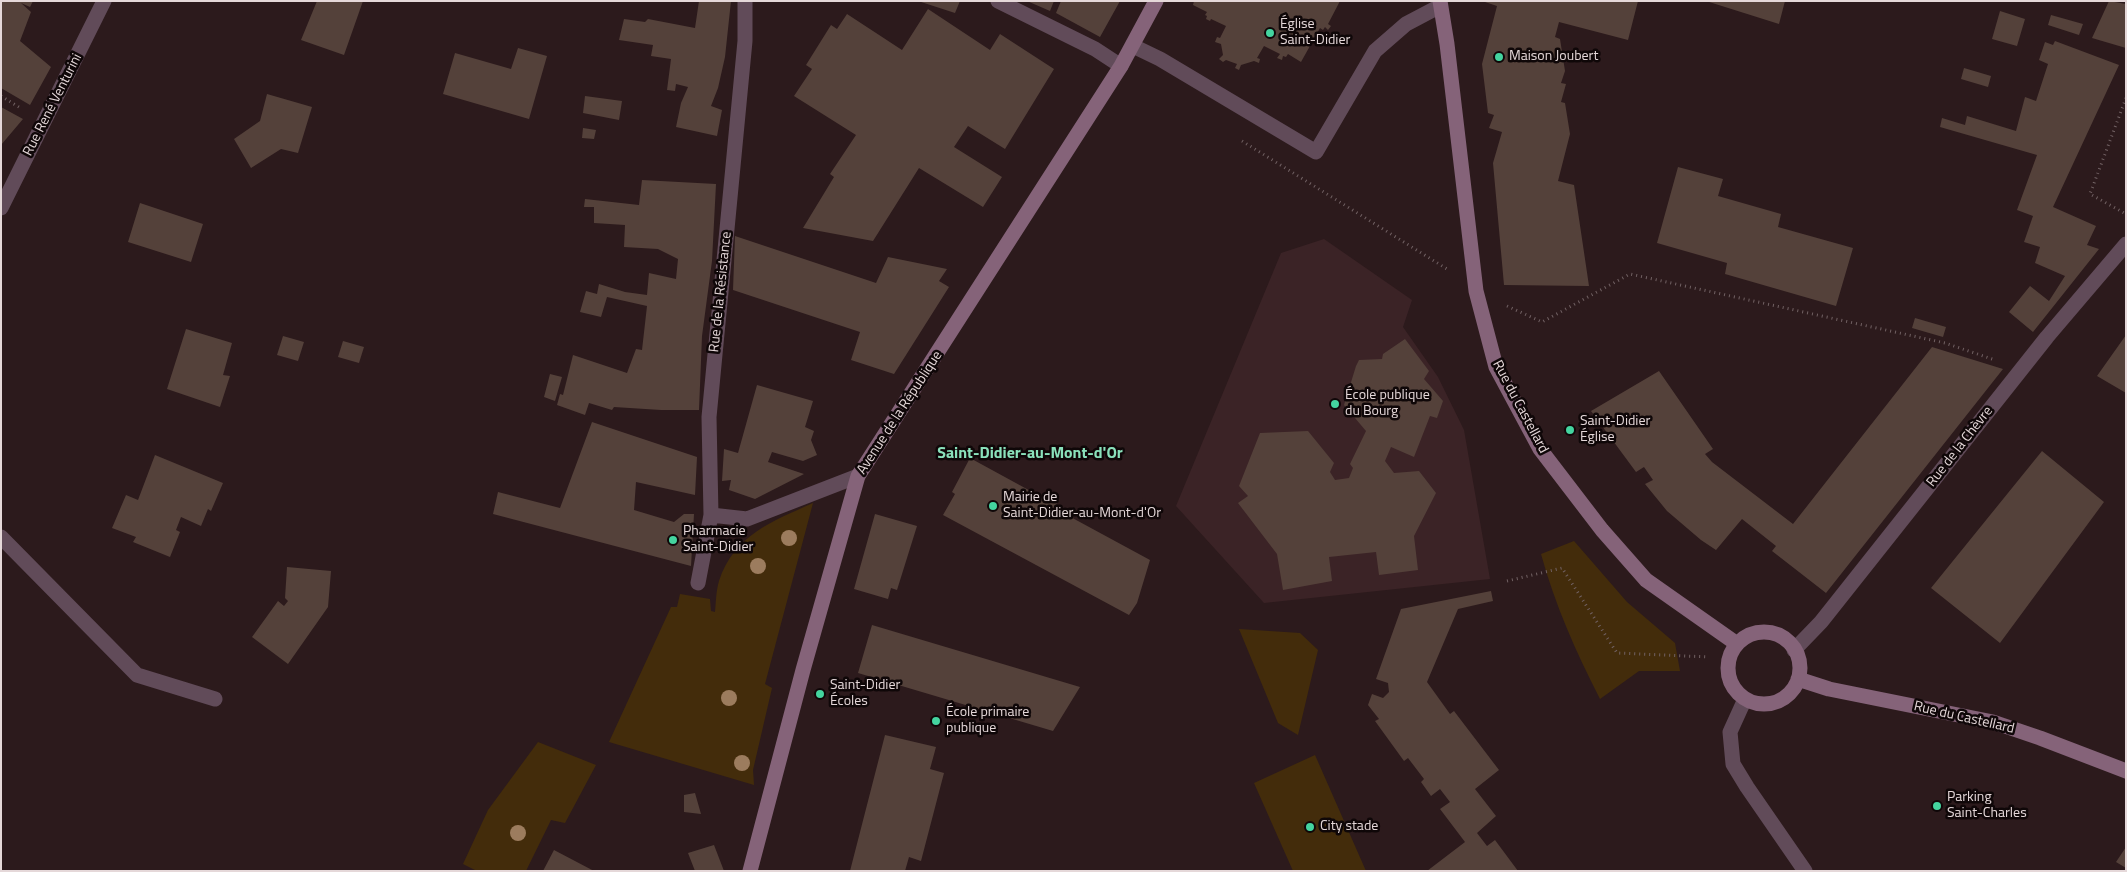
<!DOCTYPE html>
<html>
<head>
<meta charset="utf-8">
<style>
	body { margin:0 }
	#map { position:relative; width:2127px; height:872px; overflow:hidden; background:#2c1a1c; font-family:"Titillium Web",sans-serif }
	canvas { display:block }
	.frame { position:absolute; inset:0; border:2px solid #e5d8d9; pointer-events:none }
</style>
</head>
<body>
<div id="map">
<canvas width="2127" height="872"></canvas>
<div class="frame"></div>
</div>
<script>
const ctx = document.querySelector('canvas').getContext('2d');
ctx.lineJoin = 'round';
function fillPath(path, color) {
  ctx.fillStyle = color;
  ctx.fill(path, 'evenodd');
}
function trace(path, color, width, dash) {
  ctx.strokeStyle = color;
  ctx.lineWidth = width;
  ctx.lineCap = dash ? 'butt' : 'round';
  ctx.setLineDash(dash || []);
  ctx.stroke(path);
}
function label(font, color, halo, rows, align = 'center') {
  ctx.font = font + ' "Titillium Web",sans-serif';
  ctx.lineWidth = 5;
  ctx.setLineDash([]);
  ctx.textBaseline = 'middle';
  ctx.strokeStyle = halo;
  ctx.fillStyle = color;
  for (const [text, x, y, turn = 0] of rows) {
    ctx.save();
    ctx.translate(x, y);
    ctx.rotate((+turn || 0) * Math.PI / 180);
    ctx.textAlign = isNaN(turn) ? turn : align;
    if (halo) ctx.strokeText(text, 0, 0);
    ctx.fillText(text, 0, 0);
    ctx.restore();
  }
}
fillPath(new Path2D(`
	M1324 239 1412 300 1403 327 1438 377 1464 430 1490 579 1264 603 1176 506 1281 253Z`), '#3b2326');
fillPath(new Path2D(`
	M813 503 765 684 772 688 753 770 754 785 609 742 671 607H677L680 594 710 599 711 611 715 612C716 602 716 591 719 581 734 535 773 521 813 503Z
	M1574 541 1627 602 1675 643 1680 671H1639L1600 699C1576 652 1555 605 1541 554Z
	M1239 629 1300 633 1318 650 1298 735 1278 723Z
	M538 742 596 765 565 823 551 820 526 871H477L463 864 488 810Z
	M1315 755 1366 871H1293L1254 783Z`), '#432c0b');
fillPath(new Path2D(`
	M1 1H33L30 7 21 3 31 12 20 41 51 67 30 105 1 88Z
	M317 1H363L344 55 301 40Z
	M699 1H731L725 57 718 88 711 106 722 110 717 136 676 127 681 103 688 87 676 84 675 91 667 90 671 59 651 56 653 45 619 40 624 19 645 22 648 19 695 28Z
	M918 1H960L955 13Z
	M1027 1H1054L1050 11Z
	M1061 1H1120L1100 37 1056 13Z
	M1194 1H1340L1328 24 1331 26 1328 30 1325 27 1323 30 1320 28 1301 62 1288 54 1286 57 1283 56 1282 60 1277 58 1280 54 1264 46 1257 58 1260 59 1259 63 1254 61 1241 65 1239 70 1235 68 1237 64 1226 60 1223 62 1219 59 1223 55 1221 44 1215 42 1217 37 1220 38 1226 26 1211 19 1210 21 1206 19 1207 16 1205 15 1207 12 1193 5Z
	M1482 1H1638L1628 40 1559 22 1555 37 1560 39 1565 71 1561 83 1566 84 1561 102 1565 103 1570 134 1558 181 1574 185 1589 286 1504 285 1493 163 1502 132 1489 128 1494 115 1488 113 1482 64 1497 6Z
	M1706 1H1785L1779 24Z
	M2109 1 2126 4V48L2092 38Z
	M928 9 990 50 1000 34 1054 69 1005 149 968 126 954 147 1002 177 983 207 919 168 873 241 803 228 834 177 830 174 856 135 794 96 812 69 806 65 831 25 837 29 847 14 902 50Z
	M2000 11 2025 19 2017 46 1992 39Z
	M2051 15 2083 24 2079 35 2048 25Z
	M2055 41 2119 65 2053 207 2096 226 2087 245 2099 249 2033 332 2009 312 2030 286 2049 301 2065 276 2035 263 2040 247 2024 242 2033 216 2017 210 2037 155 1940 127 1942 118 1965 125 1967 116 2016 131 2025 97 2036 101 2048 64 2039 60 2045 42 2053 45Z
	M518 48 547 56 529 119 443 94 455 53 511 69Z
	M1964 68 1991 76 1988 87 1961 79Z
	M267 94 312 107 298 153 281 149 251 168 234 139 260 121Z
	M585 96 622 101 619 120 583 113Z
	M1 107 23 119 1 145Z
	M583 128 596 130 594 139 582 138Z
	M1678 167 1723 179 1718 196 1781 214 1778 227 1853 248 1836 306 1725 274 1727 263 1657 243Z
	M642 180 716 184 712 261 702 336 699 410H661L614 407 612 410 589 403 585 415 557 405 560 394 563 395 573 355 627 373 636 349 642 350 647 306 607 297 601 317 580 312 586 291 597 294 599 284 625 292 647 295 649 273 676 279 678 259 658 249 624 247 625 225 594 223V207H584L585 199 639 205Z
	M140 203 203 224 191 262 128 242Z
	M735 236 876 283 888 257 947 269 939 281 949 287 894 374 851 360 860 332 733 290Z
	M1915 318 1946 327 1943 337 1912 328Z
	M186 329 232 343 223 375 230 376 220 407 167 389Z
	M2126 335V393L2097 376Z
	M283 336 304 342 298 361 277 355Z
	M1405 339 1429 371 1424 379 1443 401 1437 418 1430 416 1414 457 1391 447 1385 461 1394 473 1419 471 1436 493 1414 536 1418 570 1379 575 1376 552 1329 557 1332 581 1283 590 1277 554 1238 503 1248 496 1239 486 1260 433 1308 431 1334 463 1330 472 1335 480 1349 478 1353 468 1350 464 1366 431 1344 405 1356 366 1359 360 1382 359 1383 354Z
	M343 341 364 347 359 363 338 357Z
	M1932 347 2003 369 1826 593 1772 551 1776 546 1742 519 1716 550 1701 540 1667 511 1645 484 1653 480 1644 467 1636 472 1591 411 1659 371 1713 449 1705 454 1712 462 1793 524Z
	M550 374 562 377 555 401 544 397Z
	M757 385 813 401 805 427 814 431 811 440 817 455 803 461 772 452 768 462 804 474 755 499 729 490 731 480 722 481 724 449 738 453Z
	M592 422 697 457 695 495 636 482 634 510 674 522 684 514H694L691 566 493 514 498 492 560 508Z
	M2042 451 2104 502 2000 643 1931 588Z
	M155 455 223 483 211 511 208 509 201 526 181 517 176 530 180 532 170 557 133 542 136 537 112 528 126 495 138 500Z
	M970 458 1047 500 1050 495 1059 500 1054 508 1150 560 1137 603 1129 615 943 515 955 494 952 492Z
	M875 514 917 526 897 590 891 588 888 599 854 589Z
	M287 567 331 571 328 607 288 664 252 637 278 601 284 606 288 601 285 598Z
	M1491 591 1493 601 1458 609 1427 682 1450 714 1454 711 1499 770 1475 789 1496 816 1477 833 1487 846 1495 840 1518 871H1427L1465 842 1440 809 1450 802 1440 789 1431 796 1421 782 1424 779 1408 758 1404 761 1375 721 1379 719 1368 705 1372 694 1383 698 1389 692 1388 683 1376 679 1401 609Z
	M872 625 1080 687 1053 731 858 673Z
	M885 735 936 747 930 769 944 773 921 861 909 857 905 871H850Z
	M695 793 701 814 684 812V795Z
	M714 845 724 871H695L688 853Z
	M2126 847V868L2116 862Z
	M554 850 594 871H543Z`), '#54413a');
trace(new Path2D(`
	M1 96 22 109
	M2126 98 2090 194 2126 214
	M1242 141 1447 269
	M1507 306 1542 322 1630 274 1945 343 1995 360
	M1507 581 1562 568 1617 653 1709 657`), '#726264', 3, [1, 4]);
trace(new Path2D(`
	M1133 46 1160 59 1316 152 1375 51 1406 24 1440 6`), '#614b59', 15);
trace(new Path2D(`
	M998 1 1095 49 1121 66
	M1 208 104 1
	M711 515 747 519 858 476
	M1 537 137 675 215 699
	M698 583 711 515 709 417 745 41V1
	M1794 650 1821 622 2047 337 2126 244
	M1745 699 1730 732 1733 764 1747 787 1805 871`), '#614b59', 15);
trace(new Path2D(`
	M1440 1 1447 44 1476 291 1496 367 1540 449 1602 530 1646 580 1737 644
	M1728 668a36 36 0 1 1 72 0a36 36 0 1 1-72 0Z
	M1798 679 1829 689 1993 722 2040 738 2126 771
	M750 871 803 670 858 476 1121 66 1156 1`), '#856379', 15);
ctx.fillStyle = '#9c7c5e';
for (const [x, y] of [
	[789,538],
	[758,566],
	[729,698],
	[742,763],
	[518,833]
]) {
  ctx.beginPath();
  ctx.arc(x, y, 8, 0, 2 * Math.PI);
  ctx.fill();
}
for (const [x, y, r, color] of [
	[1270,33,5,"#44d49f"],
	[1499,57,5,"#44d49f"],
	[1335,404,5,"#44d49f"],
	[1570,430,5,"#44d49f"],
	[993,506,5,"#44d49f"],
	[673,540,5,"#44d49f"],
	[820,694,5,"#44d49f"],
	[936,721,5,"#44d49f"],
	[1937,806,5,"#44d49f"],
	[1310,827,5,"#44d49f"]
]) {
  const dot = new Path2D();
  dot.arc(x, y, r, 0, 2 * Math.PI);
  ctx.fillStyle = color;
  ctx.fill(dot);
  trace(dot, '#0f0708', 2);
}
label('14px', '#e5d8d9', '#0f0708', [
	["Église",1280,25],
	["Saint-Didier",1280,41],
	["Maison Joubert",1509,57],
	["École publique",1345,396],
	["du Bourg",1345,412],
	["Saint-Didier",1580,422],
	["Église",1580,438],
	["Mairie de",1003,498],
	["Saint-Didier-au-Mont-d'Or",1003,514],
	["Pharmacie",683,532],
	["Saint-Didier",683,548],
	["Saint-Didier",830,686],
	["Écoles",830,702],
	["École primaire",946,713],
	["publique",946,729],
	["Parking",1947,798],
	["Saint-Charles",1947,814],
	["City stade",1320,827]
], 'left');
label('14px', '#e5d8d9', '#0f0708', [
	["Rue René Venturini",53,105,-63],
	["Rue de la Résistance",721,292,-84],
	["Rue du Castellard",1520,407,62],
	["Avenue de la République",900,413,-57],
	["Rue de la Chèvre",1960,447,-52],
	["Rue du Castellard",1964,718,13]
]);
label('bold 16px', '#8ae1bb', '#0f0708', [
	["Saint-Didier-au-Mont-d'Or",1030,454]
]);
</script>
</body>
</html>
